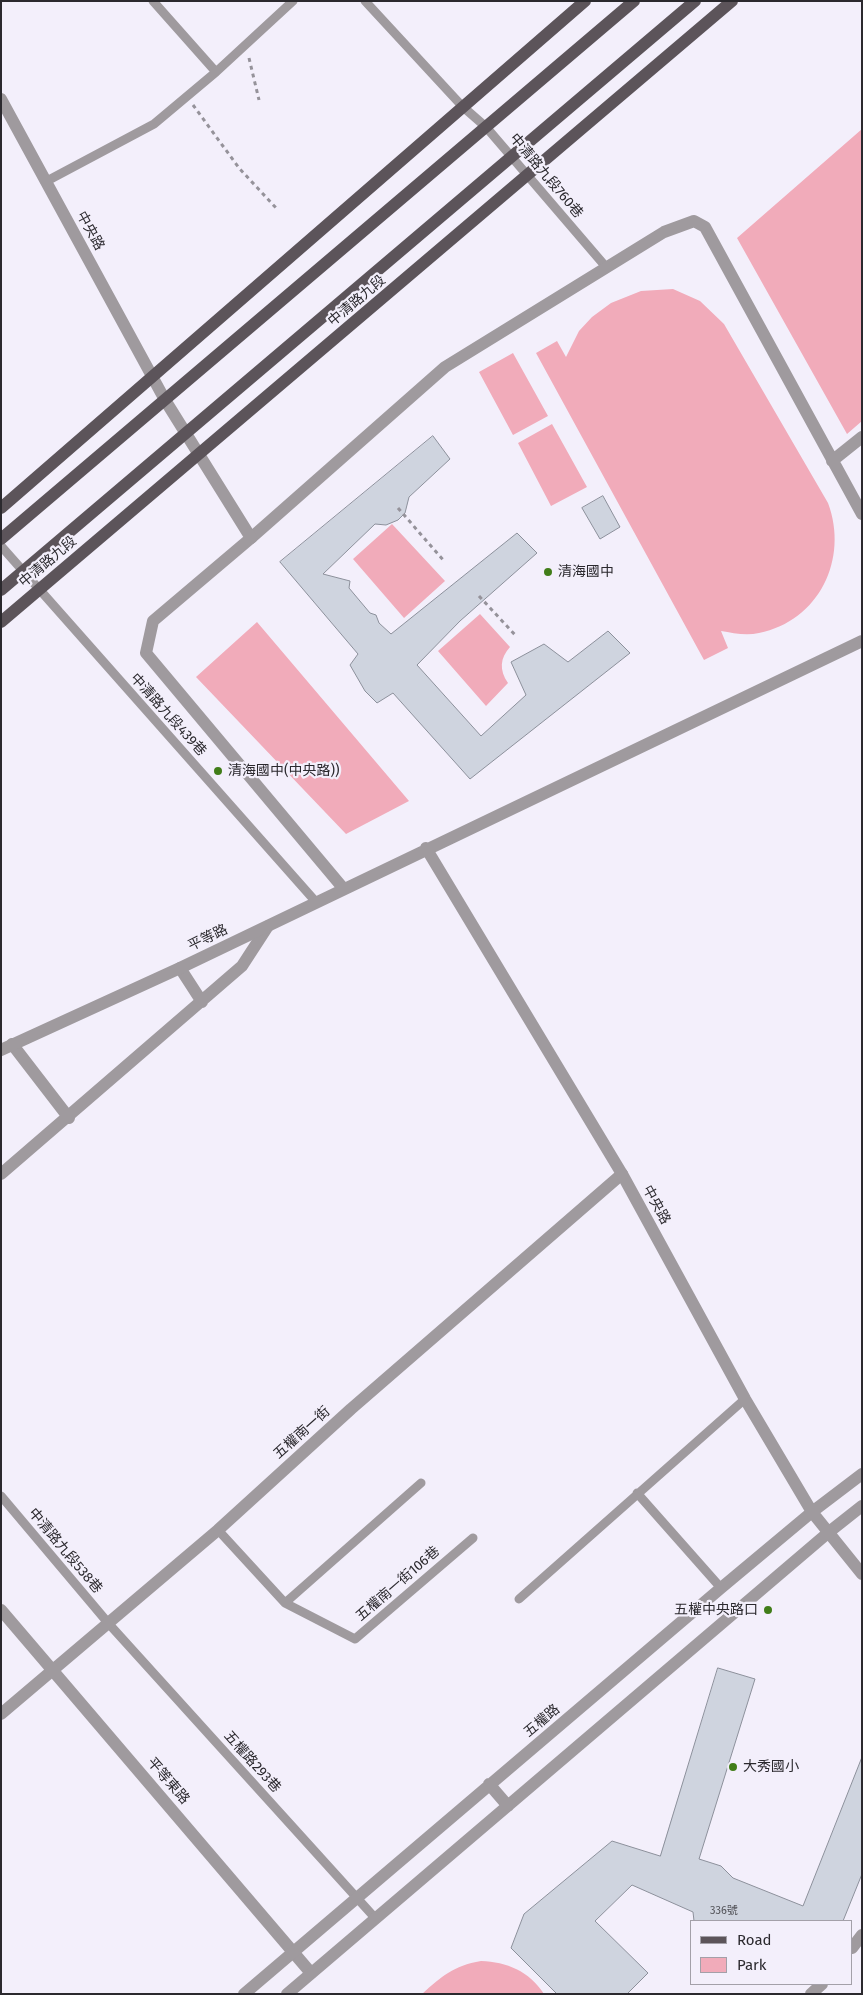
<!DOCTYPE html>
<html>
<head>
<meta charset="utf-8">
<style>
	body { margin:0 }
	#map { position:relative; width:863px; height:1995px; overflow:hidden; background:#f3effb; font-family:"Fira Sans",sans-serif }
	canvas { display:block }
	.frame { position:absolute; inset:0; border:2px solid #2b292e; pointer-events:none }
	.legend { position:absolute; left:690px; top:1920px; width:162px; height:65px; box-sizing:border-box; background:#f3effb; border:1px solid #a3a0a9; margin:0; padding:6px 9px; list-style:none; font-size:15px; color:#2b292e }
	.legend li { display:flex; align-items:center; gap:10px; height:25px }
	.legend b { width:25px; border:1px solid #a3a0a9 }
</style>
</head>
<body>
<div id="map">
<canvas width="863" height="1995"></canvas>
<div class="frame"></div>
<ul class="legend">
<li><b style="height:6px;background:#5c545a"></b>Road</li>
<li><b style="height:14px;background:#f1abba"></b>Park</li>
</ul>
</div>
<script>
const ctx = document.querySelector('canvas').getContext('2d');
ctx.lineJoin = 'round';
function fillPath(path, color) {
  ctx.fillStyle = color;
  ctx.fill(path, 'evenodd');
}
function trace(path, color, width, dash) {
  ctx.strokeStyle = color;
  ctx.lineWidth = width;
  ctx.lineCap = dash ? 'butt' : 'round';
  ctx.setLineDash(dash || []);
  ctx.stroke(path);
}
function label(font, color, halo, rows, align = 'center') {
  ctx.font = font + ' "Fira Sans","Noto Sans TC",sans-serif';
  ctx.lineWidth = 4.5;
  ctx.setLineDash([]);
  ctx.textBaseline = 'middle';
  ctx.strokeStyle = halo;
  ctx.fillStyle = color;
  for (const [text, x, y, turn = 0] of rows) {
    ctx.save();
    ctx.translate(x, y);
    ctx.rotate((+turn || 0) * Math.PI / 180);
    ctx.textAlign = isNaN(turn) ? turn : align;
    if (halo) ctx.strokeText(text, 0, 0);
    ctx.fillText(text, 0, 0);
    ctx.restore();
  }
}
fillPath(new Path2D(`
	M862 129V421L847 434 737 238Z
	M673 289 700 301 724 324 828 503C849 559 819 621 759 633 746 636 733 633 721 631L728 648 704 660 536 353 557 341 566 357 579 331 592 317 611 303 641 291Z
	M513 353 548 416 513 435 479 372Z
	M552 424 587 487 551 506 518 443Z
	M392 524 445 581 404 618 353 559Z
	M480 614 510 647C500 658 499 670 508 683L486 706 438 651Z
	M257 622 409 801 346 834 196 677Z
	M481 1961C507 1962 529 1971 544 1994H422C442 1976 453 1966 481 1961Z`), '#f1abba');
const building = new Path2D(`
	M433 436 450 459 409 497 405 513 398 520 386 525 375 524 323 574 350 581 349 588 370 613 376 615 379 623 391 634 517 533 537 553 460 621 417 665 481 736 526 695 511 662 544 644 568 662 608 631 630 653 470 779 393 693 377 703 365 691 350 665 358 654 280 562Z
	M603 496 620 527 600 539 582 508Z
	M718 1668 755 1679 699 1859 721 1866 733 1878 803 1906 862 1757V1874L843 1921H694L693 1912 632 1885 595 1921 648 1973 627 1994H557L511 1948 524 1914 612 1841 660 1856Z`);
fillPath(building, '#cfd4df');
trace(building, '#8c909b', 1);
trace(new Path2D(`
	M249 58 259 100
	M193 105 239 168 277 209
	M398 508 444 561
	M479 596 517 637`), '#95929a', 3, [4, 4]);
trace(new Path2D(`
	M153 1 216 72
	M365 1 462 106 486 127 606 267
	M45 182 154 124 216 72 293 1
	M1 546 316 902
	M637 1493 721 1588
	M1 1496 109 1624 376 1919
	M218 1530 285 1603 355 1639 473 1538
	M519 1599 745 1399
	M285 1603 421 1483`), '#9f9a9e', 9);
trace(new Path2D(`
	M832 461 862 437
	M251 538 445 367 664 232 694 221 705 227 862 514
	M180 968 202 1002
	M12 1044 69 1118
	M1 1174 242 966 268 926
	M1 1610 311 1973
	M1 1714 218 1530 351 1409 622 1174`), '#9f9a9e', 12);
trace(new Path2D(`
	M1 99 165 400 251 538 153 621 146 653 343 888
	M426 848 622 1174 745 1399 812 1512 862 1574
	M1 1050 180 968 862 641
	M489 1784 508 1806
	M852 1948 862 1935
	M244 1994 721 1588 812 1512 862 1474
	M287 1994 829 1532 862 1506
	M811 1994 822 1984`), '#9f9a9e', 12);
trace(new Path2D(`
	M1 508 585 1
	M1 539 634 1
	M1 590 695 1
	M1 622 732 1`), '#5c545a', 12);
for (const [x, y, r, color] of [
	[548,572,5,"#417d19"],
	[218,771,5,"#417d19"],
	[768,1610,5,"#417d19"],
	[733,1767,5,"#417d19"]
]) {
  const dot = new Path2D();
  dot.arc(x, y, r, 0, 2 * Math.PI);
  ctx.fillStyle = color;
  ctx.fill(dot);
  trace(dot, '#f3effb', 2);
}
label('11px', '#54545a', null, [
	["336號",724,1911]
]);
label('14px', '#2b292e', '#f3effb', [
	["中清路九段760巷",546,176,50],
	["中央路",90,231,61],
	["中清路九段",357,301,-40],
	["中清路九段",48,562,-40],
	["中清路九段439巷",168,715,48],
	["平等路",208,938,-26],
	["中央路",656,1205,61],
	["五權南一街",302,1433,-42],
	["中清路九段538巷",65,1551,50],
	["五權南一街106巷",398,1584,-41],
	["五權路",542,1721,-40],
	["五權路293巷",252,1762,48],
	["平等東路",168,1781,49]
]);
label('14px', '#2b292e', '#f3effb', [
	["清海國中",558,572],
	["清海國中(中央路))",228,771],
	["五權中央路口",758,1610,"right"],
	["大秀國小",743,1767]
], 'left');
</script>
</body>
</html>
